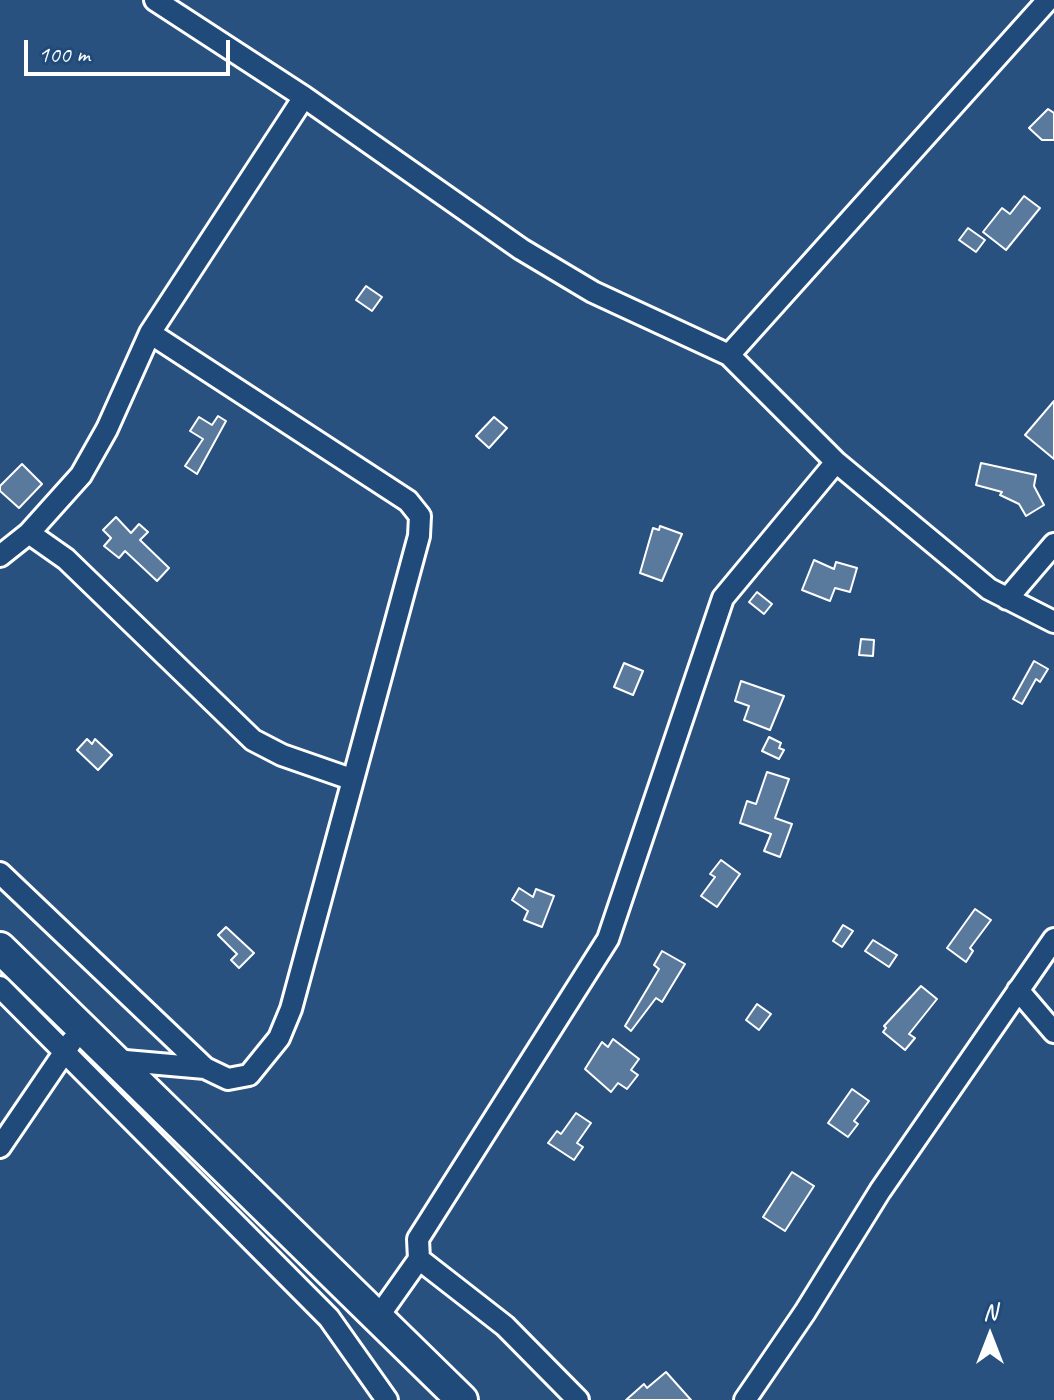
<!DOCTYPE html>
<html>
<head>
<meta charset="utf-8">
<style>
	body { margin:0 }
	#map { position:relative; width:1054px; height:1400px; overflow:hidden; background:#28517f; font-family:Caveat,sans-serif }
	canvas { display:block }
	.north { position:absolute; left:950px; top:1296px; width:80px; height:80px; -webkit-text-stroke:6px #1f4a7a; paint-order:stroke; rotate:0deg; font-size:22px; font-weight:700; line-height:32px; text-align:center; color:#fff }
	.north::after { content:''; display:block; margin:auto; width:28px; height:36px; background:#fff; clip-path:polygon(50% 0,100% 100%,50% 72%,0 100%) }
	.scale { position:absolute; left:24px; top:40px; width:206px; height:36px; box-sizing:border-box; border:4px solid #fff; border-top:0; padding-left:10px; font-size:24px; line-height:28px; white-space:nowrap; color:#fff; -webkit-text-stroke:6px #1f4a7a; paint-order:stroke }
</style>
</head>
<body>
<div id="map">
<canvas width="1054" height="1400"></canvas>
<div class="north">N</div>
<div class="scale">100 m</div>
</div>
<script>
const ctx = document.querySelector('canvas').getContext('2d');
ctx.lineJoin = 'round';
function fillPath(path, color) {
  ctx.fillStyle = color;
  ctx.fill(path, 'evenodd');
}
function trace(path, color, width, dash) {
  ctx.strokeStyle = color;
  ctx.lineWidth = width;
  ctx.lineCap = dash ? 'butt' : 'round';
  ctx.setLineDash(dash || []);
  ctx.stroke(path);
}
const building = new Path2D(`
	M1048 109 1054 113V140H1042L1029 128Z
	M1024 196 1040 208 1006 250 983 232 1002 208 1010 214Z
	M968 228 985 240 976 252 959 240Z
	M366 286 382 297 372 311 356 300Z
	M1054 401V459L1025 435Z
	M218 416 226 421 197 474 185 466 203 439 190 431 199 417 212 425Z
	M494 417 507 428 489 448 476 436Z
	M981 463 1036 475 1034 486 1044 505 1026 516 1019 504 1000 495 1002 492 976 485Z
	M22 464 42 484 19 508 0 491V486Z
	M116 517 131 533 139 524 148 532 140 540 169 568 157 581 125 551 119 558 104 546 111 538 103 530Z
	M660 526 682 534 662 581 640 573 653 528 659 530Z
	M814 560 834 569 836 562 857 568 850 592 835 588 830 601 802 590Z
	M757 592 772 604 764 614 749 602Z
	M861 639 874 640 873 656 859 655Z
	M1034 661 1048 669 1040 682 1036 679 1022 704 1013 699Z
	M624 663 643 671 633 695 614 687Z
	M741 681 784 696 770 730 744 720 749 706 735 701Z
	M769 737 781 743 779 748 784 750 779 759 762 751Z
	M87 739 92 744 95 739 112 755 98 770 77 750Z
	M767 772 789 779 775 818 792 824 780 857 764 851 771 834 740 823 747 801 756 804Z
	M721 860 740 874 717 907 701 896 715 877 710 874Z
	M519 888 533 897 536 889 554 896 542 927 524 920 528 911 512 900Z
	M975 909 991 920 970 948 973 951 966 962 947 948Z
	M843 925 853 931 842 947 833 941Z
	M226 927 254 953 239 968 231 960 237 954 218 935Z
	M873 940 897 955 889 967 865 951Z
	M662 951 685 964 662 1002 656 998 631 1031 625 1026 659 969 654 965Z
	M921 986 937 999 909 1034 915 1038 905 1050 883 1032 886 1028 884 1026Z
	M757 1004 771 1014 759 1030 746 1020Z
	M613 1039 639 1059 631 1070 638 1075 627 1089 618 1083 611 1092 585 1069 602 1042 608 1047Z
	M852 1089 869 1101 854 1121 858 1124 848 1137 828 1123Z
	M576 1113 591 1123 577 1143 583 1147 574 1160 548 1143 557 1131 561 1134Z
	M792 1172 814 1186 785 1231 763 1217Z
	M666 1372 691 1400H626L644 1384 647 1388Z`);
fillPath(building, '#5a7a9d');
trace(building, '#fff', 2);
const minor = new Path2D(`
	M155 0 304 97 521 249 593 292 729 355 1048 0
	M729 355 836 462 989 589 1054 622
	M29 533 66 559 253 740 282 755 351 779
	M0 556 29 533 81 475 107 429 150 333 304 97
	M1007 599 1054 544
	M0 873 205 1068 228 1079 249 1075 279 1038 291 1009 419 536 420 516 408 501 150 333
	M0 987 329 1318 387 1400
	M1018 990 1054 1032
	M114 1060 205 1068
	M0 1147 72 1041
	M419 1259 505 1326 578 1400
	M378 1317 419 1259 418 1239 608 939 723 598 836 462
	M745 1400 805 1312 880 1191 1054 939`);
const highway = new Path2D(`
	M0 948 462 1400`);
trace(minor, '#fff', 26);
trace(highway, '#fff', 36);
trace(minor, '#1f4a7a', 20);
trace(highway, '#1f4a7a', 30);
</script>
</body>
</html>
